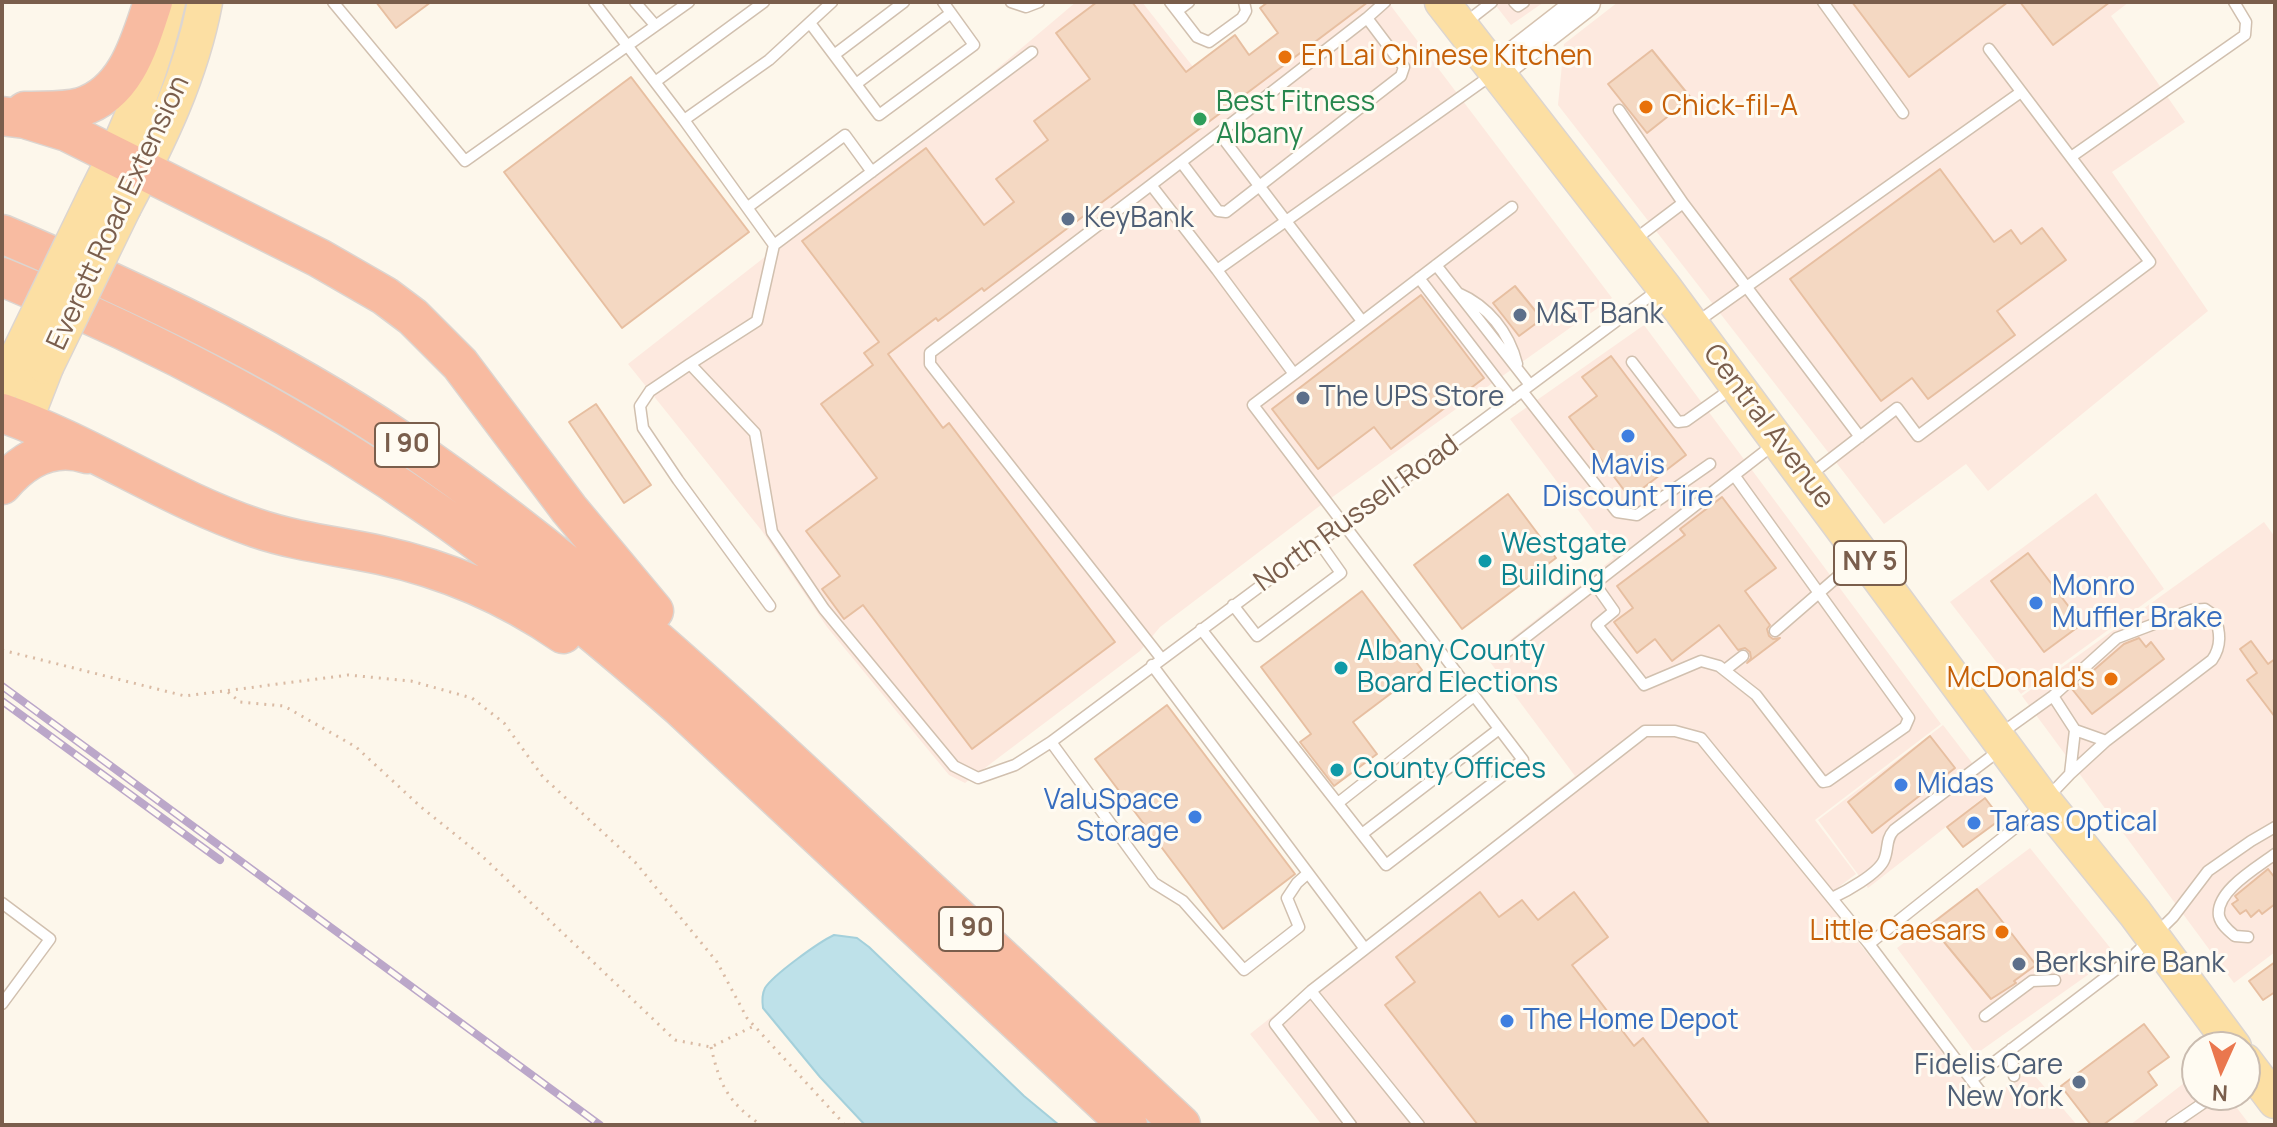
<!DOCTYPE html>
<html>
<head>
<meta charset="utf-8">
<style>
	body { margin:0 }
	#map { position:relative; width:2277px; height:1127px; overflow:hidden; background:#fdf7eb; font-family:Manrope,sans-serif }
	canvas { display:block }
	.frame { position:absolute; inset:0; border:4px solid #7a5e4c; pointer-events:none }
	.north { position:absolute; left:2181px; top:1031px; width:80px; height:80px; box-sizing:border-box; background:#fffbf2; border:2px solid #cabcb0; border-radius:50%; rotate:183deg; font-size:22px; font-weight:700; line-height:32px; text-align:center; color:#7a5e4c }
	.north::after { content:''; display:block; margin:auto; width:28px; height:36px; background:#ea774e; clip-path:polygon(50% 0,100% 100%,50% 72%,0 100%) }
</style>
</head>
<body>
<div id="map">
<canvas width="2277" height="1127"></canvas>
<div class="frame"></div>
<div class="north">N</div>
</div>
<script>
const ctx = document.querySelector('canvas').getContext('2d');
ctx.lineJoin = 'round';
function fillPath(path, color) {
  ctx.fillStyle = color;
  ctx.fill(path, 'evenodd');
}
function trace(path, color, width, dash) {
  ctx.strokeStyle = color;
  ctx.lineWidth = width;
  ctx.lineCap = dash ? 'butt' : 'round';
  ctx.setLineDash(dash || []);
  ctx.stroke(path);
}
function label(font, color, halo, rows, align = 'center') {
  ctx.font = font + ' Manrope,sans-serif';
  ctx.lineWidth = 6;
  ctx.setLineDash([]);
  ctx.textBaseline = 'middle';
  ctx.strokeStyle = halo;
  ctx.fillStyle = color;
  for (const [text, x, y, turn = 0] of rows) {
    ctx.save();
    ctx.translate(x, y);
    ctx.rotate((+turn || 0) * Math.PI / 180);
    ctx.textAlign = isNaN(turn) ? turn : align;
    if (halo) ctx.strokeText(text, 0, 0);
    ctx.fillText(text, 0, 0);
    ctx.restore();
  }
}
fillPath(new Path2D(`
	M1076 2H1142L1209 87 1321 2H1388L1612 298 1317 508 1160 627 1140 651 965 783 949 775 827 627 762 531 628 364 894 156Z
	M1493 2H1544L1511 25Z
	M1618 2H2129L2111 16 2185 122 2112 172 2208 311 1988 491 1966 464 1884 524 1558 105 1564 44Z
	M1644 325 1941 724 1815 820 1856 874 1824 898 1984 1103 2030 1070 2077 1125H1322L1250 1034 1575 776 1487 658 1614 558 1510 419Z
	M2096 493 2164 589 2021 694 1950 602Z
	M2264 522 2275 537V952L2234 983 2022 696Z
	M1943 725 1993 790 1868 888 1818 820Z
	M2030 848 2116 955 1976 1054 1897 948Z
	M2197 1073V1095H2227L2250 1125H2130Z`), '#fde9df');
const water = new Path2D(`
	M834 935 857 938 869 947 1024 1096 1059 1125H865L820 1077 763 1008C762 1001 762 994 765 988 773 975 819 942 834 935Z`);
fillPath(water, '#bee1e9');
trace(water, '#a4d0db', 2);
const building = new Path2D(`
	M376 2H431L396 28Z
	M1097 2H1132L1186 72 1235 35 1249 55 1278 33 1260 8 1268 2H1368L984 291 982 288 938 321 936 318 888 354 943 428 949 423 1115 642 972 749 863 605 844 619 822 589 840 576 806 531 877 478 821 404 873 365 864 353 879 342 802 241 926 148 984 225 1014 202 996 179 1048 140 1034 121 1090 79 1056 33Z
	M1852 2H2008L1909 77Z
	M2020 2H2110L2053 45Z
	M1652 50 1691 98 1647 133 1608 84Z
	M631 77 749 232 622 328 504 172Z
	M1940 169 1994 242 2011 230 2021 244 2042 228 2066 260 1997 311 2015 335 1928 399 1912 378 1881 401 1790 279Z
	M1515 286 1542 319 1519 336 1493 303Z
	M1421 295 1484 378 1391 449 1374 427 1318 469 1272 409Z
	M1611 356 1686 455 1630 498 1569 417 1597 396 1582 377Z
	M596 404 651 485 624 503 569 422Z
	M1508 494 1556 558 1462 629 1414 565Z
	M1722 497 1776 568 1745 591 1770 625 1767 629 1769 636 1773 639 1780 638 1747 663 1751 658 1750 652 1745 648 1738 650 1719 625 1672 661 1655 639 1637 653 1614 622 1633 608 1617 586 1685 535 1680 529Z
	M2028 553 2082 624 2044 652 1991 581Z
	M1362 591 1422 670 1353 722 1377 754 1334 786 1300 742 1311 734 1261 667Z
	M2139 638 2146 647 2151 642 2164 659 2092 714 2072 689 2124 644Z
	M2251 641 2268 664 2275 659V717L2247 680 2257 673 2240 649Z
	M1167 705 1295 874 1223 929 1095 759Z
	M1930 736 1955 768 1872 833 1848 802Z
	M1985 798 2001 819 1963 847 1947 827Z
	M2268 869 2275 878V904L2262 914 2259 910 2251 917 2246 910 2240 914 2232 904 2238 900 2235 896Z
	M1977 889 2036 965 2014 981 2016 983 1991 999 1930 925Z
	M1480 892 1499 917 1522 900 1538 920 1574 892 1608 937 1572 965 1634 1046 1643 1038 1710 1125H1478L1385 1005 1415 982 1396 957Z
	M2275 962V992L2263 1000 2249 981Z
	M2144 1024 2169 1057 2148 1072 2157 1085 2103 1125H2091L2061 1086Z`);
fillPath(building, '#f4d8c2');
trace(building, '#e7bfa1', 2);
const lane = new Path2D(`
	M333 2 465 161 689 2
	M594 2 684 120 769 60 832 2
	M635 2 655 25
	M1011 2 1026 7 1039 2
	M1170 2 1197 37 1209 42 1242 18 1246 11 1244 2
	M1514 2 1518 6 1524 2
	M1823 2 1903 113
	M1177 11 1189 2
	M1367 18 1385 2
	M810 23 879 115 974 45 943 2
	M1465 23 1492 2
	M834 55 904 2
	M655 82 764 2
	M856 84 951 13
	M1619 110 1683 203 1860 437
	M684 120 774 245 757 321 690 364 755 433 772 532 824 609 954 766 978 778 1015 765 1051 742 1658 290
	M2071 157 2245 35 2246 22 2234 2
	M1181 162 1218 211 1226 212 1401 76 1404 67 1367 18 1219 133
	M1151 185 1219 133 1362 321
	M748 207 845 135 872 172
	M1634 240 1683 203
	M774 245 1032 52
	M1436 265 1530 385
	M1419 278 1512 399
	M1458 293C1488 306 1509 332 1517 364
	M1697 322 2021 92
	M1632 362 1678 422 1686 421 1731 389
	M690 364 650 391 640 406 643 428 678 480 770 606
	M1294 374 1512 207
	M1522 391 1617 512 1637 515 1710 464
	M1810 475 1897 408 1918 436 2150 262 1989 49
	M1595 584 1614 611 1597 625 1644 685 1701 661 1719 666 1756 695 1823 782 1828 781 1905 727 1909 718 1734 475
	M1233 605 1257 636 1341 573 1319 542
	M1201 629 1386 865 1523 760 1253 405 1294 374 1217 270
	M1775 631 1858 559
	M1504 654 1773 445
	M1161 658 930 364V353L1151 185 1217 270 1493 74
	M1152 665 1365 949
	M1725 670 1743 656
	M2053 696 2075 730 2106 741
	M1051 742 1154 883 1183 901 1244 970 1299 927 1287 898 1297 883 1307 874
	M2070 774 2075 730
	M1338 803 1474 696
	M1362 834 1499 729
	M1832 898C1845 892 1878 874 1884 860 1889 849 1885 840 1894 830L2000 750
	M2 903 50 939 2 1004
	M2248 937 2235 936C2229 931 2221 925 2219 916 2215 891 2258 867 2275 854
	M1311 991 1275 1024 1351 1125
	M1985 1016 2032 981 2055 980
	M2011 1049 2014 1076
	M1971 1080 2131 958 2173 917 2208 871 2251 841 2275 827
	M1985 1098 1869 944 2030 816 2070 774 2106 741 2212 660C2222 646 2220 632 2215 616L2205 609 2191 610 2117 638 2053 696 2000 734
	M1419 1125 1311 991 1645 731H1675L1701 738 1869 944
	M2171 1125 2215 1095`);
const secondary = new Path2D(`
	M1495 72 1585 2`);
const primary = new Path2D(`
	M1442 2 1663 286 2045 802 2135 913 2234 1047
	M96 194C128 132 153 70 168 2
	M124 207C159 141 191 76 205 2
	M2 387 18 355
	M25 421 46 367
	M2245 1061 2275 1101`);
const highway = new Path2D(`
	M25 111C43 110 63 112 81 107 127 93 140 41 153 2
	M2 116 25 119 67 132 319 258 385 296 413 317 460 364 569 509 654 611
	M2 234C139 292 276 357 400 440 560 548 701 677 842 809 955 914 1068 1020 1181 1125
	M2 277C156 340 303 418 439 514 523 573 602 639 680 707L1128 1125
	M2 413C90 444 168 498 256 528 297 542 338 546 380 555 445 569 508 596 563 634
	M2 485C24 459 53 443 87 454`);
trace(lane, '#d1c0af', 13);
trace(secondary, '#d6c2af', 33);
trace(primary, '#dcd5d0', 37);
trace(highway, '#dcd5d0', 41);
trace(new Path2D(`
	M2 650 185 696 348 675 411 681 472 698 504 723 543 777 635 862 717 962 747 1018 845 1125
	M228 692 240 702 284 706 356 747 421 807 482 856 675 1040 711 1047 754 1026
	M711 1047C720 1086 728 1102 761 1125`), '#dabba4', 3, [2, 6]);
trace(lane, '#fff', 10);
trace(secondary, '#fff', 30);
trace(primary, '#fcdfa3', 34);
trace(highway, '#f8bba1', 38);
const rail = new Path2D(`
	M2 686 600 1125
	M2 701 220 860`);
trace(rail, '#bba7c9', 8);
trace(rail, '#fffbf2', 5, [15]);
const primaryBridge = new Path2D(`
	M18 355 96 194
	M46 367 124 207`);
trace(primaryBridge, '#dcd5d0', 37, []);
trace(primaryBridge, '#fcdfa3', 34);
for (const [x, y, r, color] of [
	[1285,57,8,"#e8710a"],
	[1646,107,8,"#e8710a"],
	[1200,119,8,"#2e9e5b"],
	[1068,219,8,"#5c6f8a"],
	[1520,315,8,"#5c6f8a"],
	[1303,398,8,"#5c6f8a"],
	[1628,436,8,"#3f7fe0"],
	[1485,561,8,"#0f9aa8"],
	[2036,603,8,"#3f7fe0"],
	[1341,668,8,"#0f9aa8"],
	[2111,679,8,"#e8710a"],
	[1337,770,8,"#0f9aa8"],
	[1901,785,8,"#3f7fe0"],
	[1195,817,8,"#3f7fe0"],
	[1974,823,8,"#3f7fe0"],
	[2002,932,8,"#e8710a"],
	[2019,964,8,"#5c6f8a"],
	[1507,1021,8,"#3f7fe0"],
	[2079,1082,8,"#5c6f8a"]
]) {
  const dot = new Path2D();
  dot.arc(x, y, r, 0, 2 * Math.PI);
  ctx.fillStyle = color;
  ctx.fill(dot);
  trace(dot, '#fffbf2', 3);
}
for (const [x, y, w] of [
	[407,445,64],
	[1870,563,72],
	[971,929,64]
]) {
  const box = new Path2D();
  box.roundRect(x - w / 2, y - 22, w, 44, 6);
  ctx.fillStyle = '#fffbf2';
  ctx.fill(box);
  trace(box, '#7a5e4c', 2);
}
label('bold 26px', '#7a5e4c', null, [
	["I 90",407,445],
	["NY 5",1870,563],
	["I 90",971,929]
]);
label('28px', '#c56008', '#fffbf2', [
	["En Lai Chinese Kitchen",1301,57],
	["Chick-fil-A",1662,107],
	["McDonald's",2095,679,"right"],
	["Little Caesars",1986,932,"right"]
], 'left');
label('28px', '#27864d', '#fffbf2', [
	["Best Fitness",1216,103],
	["Albany",1216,135]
], 'left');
label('28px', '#7a5e4c', '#fffbf2', [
	["Everett Road Extension",119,213,-65],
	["Central Avenue",1768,427,53],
	["North Russell Road",1357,514,-36]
]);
label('28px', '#4e5e75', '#fffbf2', [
	["KeyBank",1084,219],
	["M&T Bank",1536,315],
	["The UPS Store",1319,398],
	["Berkshire Bank",2035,964],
	["Fidelis Care",2063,1066,"right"],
	["New York",2063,1098,"right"]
], 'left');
label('28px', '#366cbe', '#fffbf2', [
	["Mavis",1628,466,"center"],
	["Discount Tire",1628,498,"center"],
	["Monro",2052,587],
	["Muffler Brake",2052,619],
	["Midas",1917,785],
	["ValuSpace",1179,801,"right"],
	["Storage",1179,833,"right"],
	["Taras Optical",1990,823],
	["The Home Depot",1523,1021]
], 'left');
label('28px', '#0d838f', '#fffbf2', [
	["Westgate",1501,545],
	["Building",1501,577],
	["Albany County",1357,652],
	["Board Elections",1357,684],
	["County Offices",1353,770]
], 'left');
</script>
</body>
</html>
